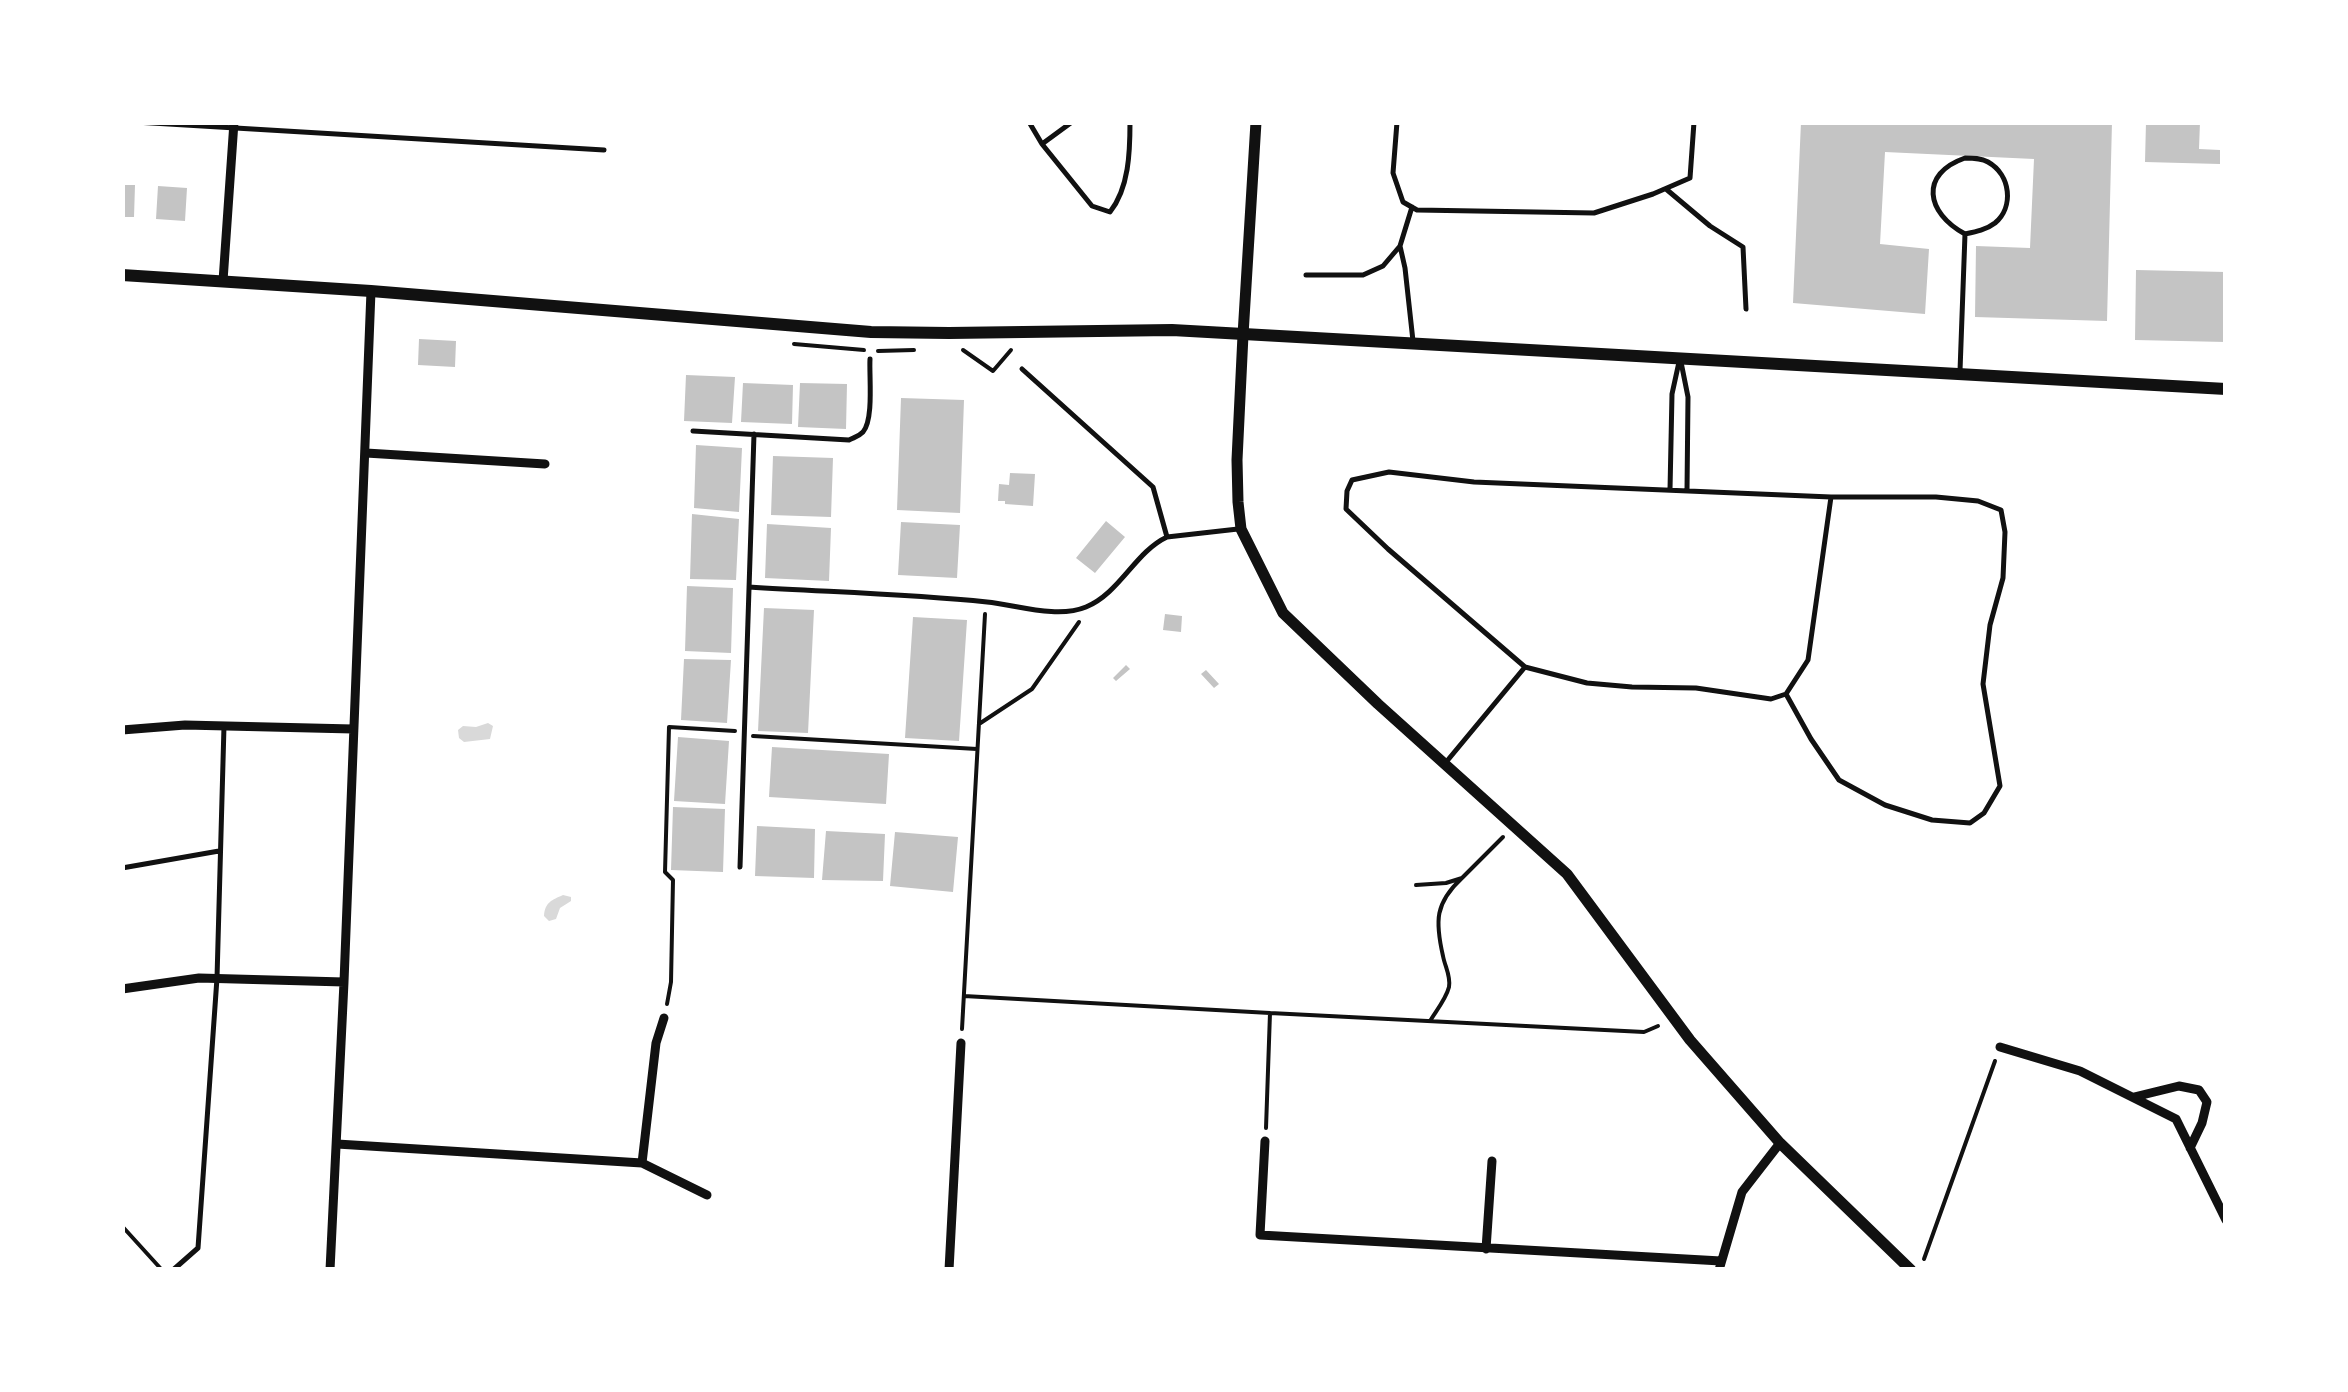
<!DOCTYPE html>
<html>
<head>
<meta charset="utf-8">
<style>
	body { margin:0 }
	#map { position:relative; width:2348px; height:1392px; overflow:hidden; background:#fff; font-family:"Nunito Sans",sans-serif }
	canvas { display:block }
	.frame { position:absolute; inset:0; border:125px solid #fff; pointer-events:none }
</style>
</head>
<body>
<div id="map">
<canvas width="2348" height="1392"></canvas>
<div class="frame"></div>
</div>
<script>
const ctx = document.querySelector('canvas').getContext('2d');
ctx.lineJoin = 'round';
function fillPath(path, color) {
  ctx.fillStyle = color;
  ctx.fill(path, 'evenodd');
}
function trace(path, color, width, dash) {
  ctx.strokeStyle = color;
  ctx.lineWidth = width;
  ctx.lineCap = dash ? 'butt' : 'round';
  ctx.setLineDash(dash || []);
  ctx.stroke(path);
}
fillPath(new Path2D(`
	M488 723 493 726 490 739 464 742 459 738 458 730 463 726 476 727Z
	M563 895 571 897V901L560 908 556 919 549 921 544 916C545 902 552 900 563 895Z`), '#d9d9d9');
fillPath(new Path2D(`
	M1801 122H2112L2107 321 1975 317 1976 246 2030 248 2034 159 1885 152 1880 244 1929 249 1925 314 1793 303Z
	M2146 122H2200L2199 149 2220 150V164L2145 162Z
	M122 185H135L134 217H122Z
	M158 186 187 188 185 221 156 219Z
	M2136 270 2226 272V342L2135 340Z
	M419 339 456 341 455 367 418 365Z
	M686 375 735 377 732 423 684 421Z
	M743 383 793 385 792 424 741 422Z
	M800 383 847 384 846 429 798 427Z
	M901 398 964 400 960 513 897 510Z
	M696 445 742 448 739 512 694 508Z
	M773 456 833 458 831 517 771 515Z
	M1010 473 1035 474 1033 506 1005 504V501H998L999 484 1009 485Z
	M692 514 739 519 736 580 690 579Z
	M1106 521 1125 537 1095 573 1076 558Z
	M901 522 960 525 957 578 898 575Z
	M767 524 831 528 829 581 765 578Z
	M687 586 733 588 731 653 685 651Z
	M764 608 814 610 808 733 758 731Z
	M1165 614 1182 616 1181 632 1163 630Z
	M913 617 967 620 959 741 905 738Z
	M684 659 731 660 727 723 681 720Z
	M1126 665 1130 669 1116 681 1113 678Z
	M1206 670 1219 684 1214 688 1201 674Z
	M678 737 729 741 725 804 674 801Z
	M772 747 889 754 886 804 769 797Z
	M673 807 725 809 723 872 671 870Z
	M757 826 815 829 814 878 755 876Z
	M826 831 885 834 883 881 822 880Z
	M895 832 958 837 953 892 890 886Z`), '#c4c4c4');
trace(new Path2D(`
	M794 344 864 350
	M963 350 993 371 1011 350
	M878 351 914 350
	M979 724 1032 689 1079 622
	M753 736 977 749
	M1416 885 1446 883 1462 878 1503 837
	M964 996 1270 1013 1266 1128
	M667 1004 671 982 673 880 665 872 669 727 735 731
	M1270 1013 1644 1032 1658 1026
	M1430 1021C1436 1011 1446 999 1449 987 1451 976 1445 967 1443 956 1435 921 1435 903 1462 878
	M962 1029 985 614
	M122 1226 162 1270
	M1924 1259 1995 1061`), '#111', 4);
trace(new Path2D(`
	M135 122 604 150
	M1029 122 1042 144 1072 122
	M1397 122 1393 173 1403 202 1417 210 1594 213 1653 194 1690 178 1694 122
	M1042 144 1092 206 1110 212C1129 188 1130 152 1130 122
	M1965 158C1973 158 1981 158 1988 162 2011 175 2014 207 1995 223 1986 230 1975 232 1965 234 1926 213 1919 174 1965 158Z
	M1666 189 1710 226 1743 247 1746 309
	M1412 207 1400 246 1405 268 1413 341
	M1306 275H1363L1383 266 1400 246
	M1681 362 1688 397 1687 490
	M1022 369 1153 487 1167 537 1238 529
	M1960 371 1965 234
	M693 431 849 440C855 437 858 437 863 432 874 419 869 376 870 359
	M1670 490 1672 394 1679 362
	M749 587C828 592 908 594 987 602 1017 605 1057 619 1086 607 1120 593 1135 552 1167 537
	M1786 694 1811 739 1839 780 1885 805 1932 820 1970 823 1984 813 2000 786 1983 684 1990 625 2003 578 2005 532 2001 510 1978 501 1936 497H1831
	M1447 761 1525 667 1587 683 1632 687 1696 688 1771 699 1786 694 1808 660 1831 497 1474 482 1389 472 1352 480 1347 491 1346 509 1388 549 1525 667
	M740 867 754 434
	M122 868 219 851
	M173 1270 198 1248 217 978 224 726`), '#111', 5);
trace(new Path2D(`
	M223 281 234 122
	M366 453 545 464
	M122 730 185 725 353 729
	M122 989 199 978 344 982
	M2000 1047 2080 1071 2176 1119 2226 1220
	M2134 1097 2179 1086 2199 1090 2207 1102 2202 1123 2190 1148
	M1265 1141 1260 1235 1721 1261
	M337 1144 642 1163 707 1195
	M642 1163 656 1043 664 1018
	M1486 1249 1492 1161
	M330 1270 344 982 371 291
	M949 1270 961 1043
	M1719 1270 1742 1192 1780 1143`), '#111', 9);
trace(new Path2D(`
	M1256 122 1243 335 1237 460 1238 502 1241 529 1283 613 1378 704 1567 874 1690 1040 1780 1143 1911 1270`), '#111', 11);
trace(new Path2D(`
	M122 275 371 291 871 332 949 333 1172 330 2226 389`), '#111', 12);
</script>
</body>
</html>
